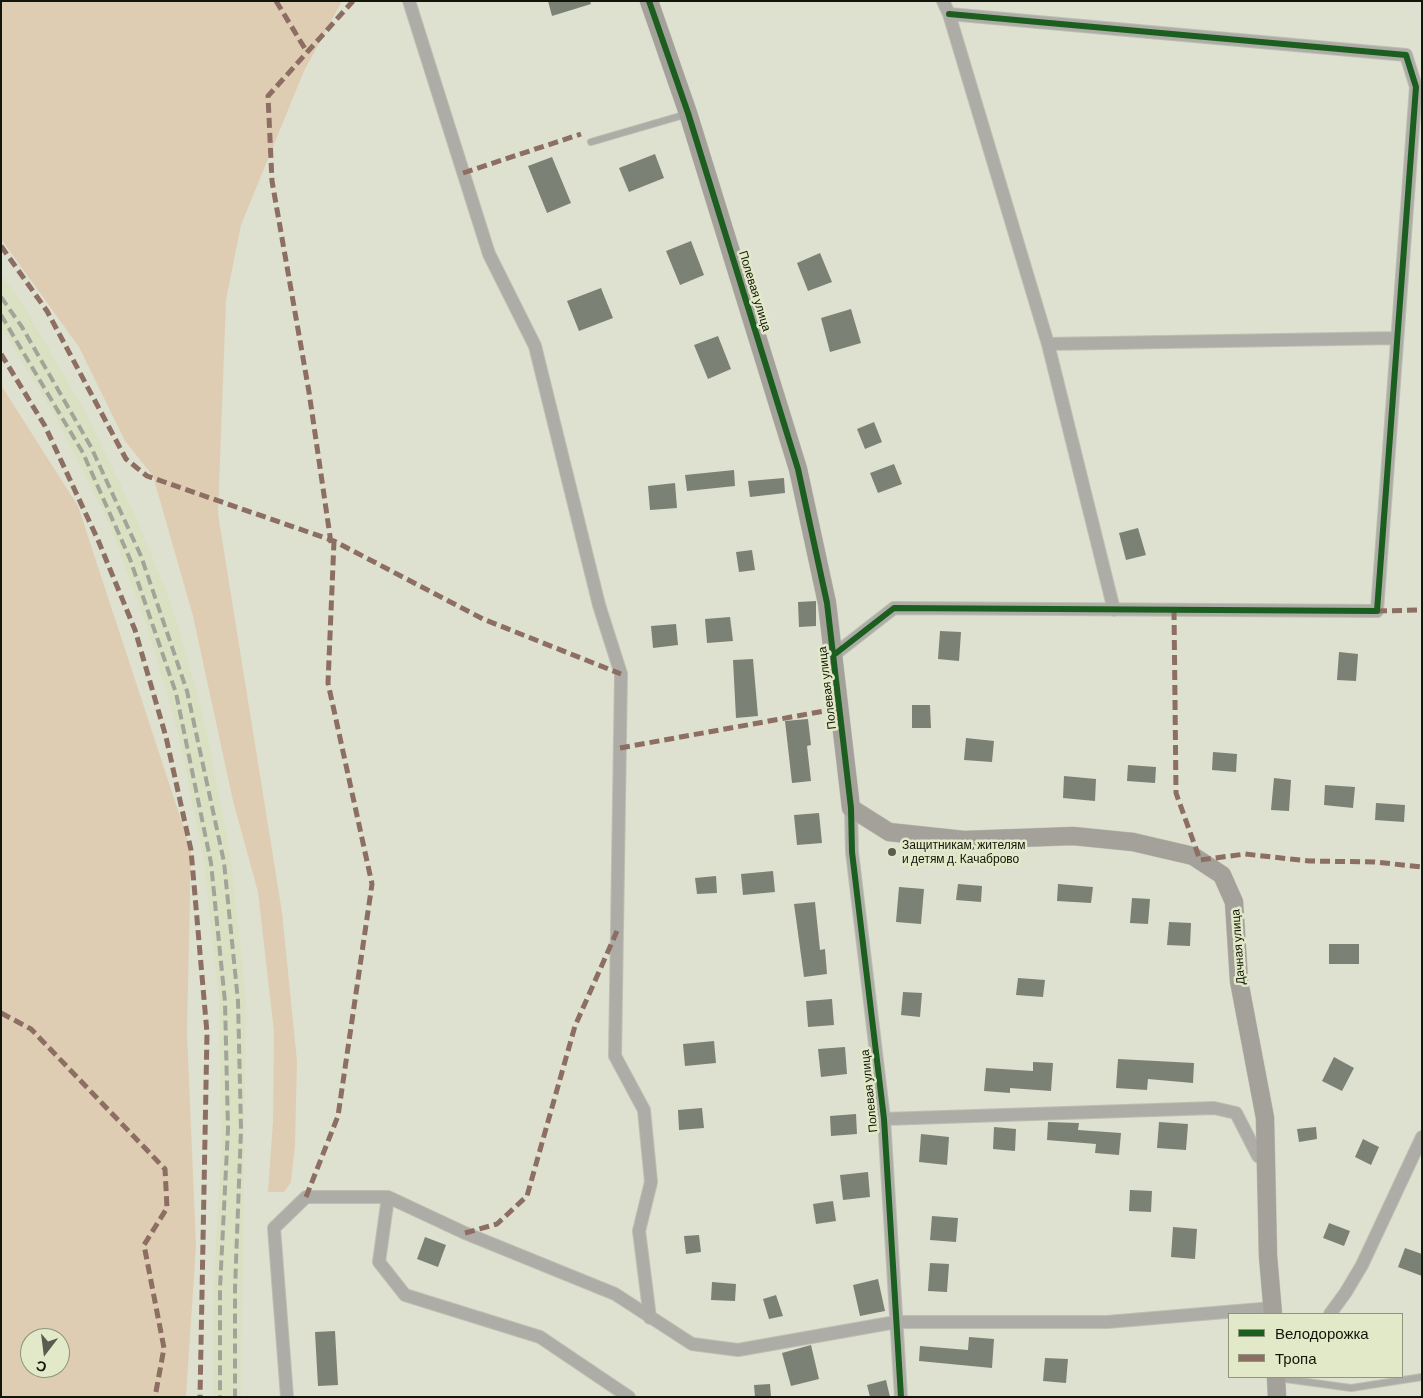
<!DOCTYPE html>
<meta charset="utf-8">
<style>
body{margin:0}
#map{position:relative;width:1423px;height:1398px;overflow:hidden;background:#dee1d0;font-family:Barlow,sans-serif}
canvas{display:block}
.frame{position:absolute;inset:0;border:2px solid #121509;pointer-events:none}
.legend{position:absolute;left:1228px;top:1313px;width:175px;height:65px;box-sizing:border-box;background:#e2e9c8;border:1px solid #8f947c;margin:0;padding:6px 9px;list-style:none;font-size:15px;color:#121509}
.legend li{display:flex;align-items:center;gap:10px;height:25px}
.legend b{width:25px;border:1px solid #8f947c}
.north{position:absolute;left:20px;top:1328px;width:50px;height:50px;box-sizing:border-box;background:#e2e9c8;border:1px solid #8f947c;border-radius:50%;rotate:195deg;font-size:14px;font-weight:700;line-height:20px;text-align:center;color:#121509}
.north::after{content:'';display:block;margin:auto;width:18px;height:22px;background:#595c4f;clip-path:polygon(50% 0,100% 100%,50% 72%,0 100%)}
</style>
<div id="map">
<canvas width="1423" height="1398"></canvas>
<div class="frame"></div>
<ul class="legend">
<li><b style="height:6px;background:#1b5e20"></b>Велодорожка</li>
<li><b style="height:6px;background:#8d6e63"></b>Тропа</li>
</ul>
<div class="north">С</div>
</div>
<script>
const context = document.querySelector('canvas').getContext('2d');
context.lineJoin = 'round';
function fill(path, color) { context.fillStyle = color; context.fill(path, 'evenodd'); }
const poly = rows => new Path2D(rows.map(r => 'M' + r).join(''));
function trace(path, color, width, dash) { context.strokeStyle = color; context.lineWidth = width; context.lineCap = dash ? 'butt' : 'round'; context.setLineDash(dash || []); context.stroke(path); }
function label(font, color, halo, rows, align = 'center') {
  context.font = font + ' Barlow,sans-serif'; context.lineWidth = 5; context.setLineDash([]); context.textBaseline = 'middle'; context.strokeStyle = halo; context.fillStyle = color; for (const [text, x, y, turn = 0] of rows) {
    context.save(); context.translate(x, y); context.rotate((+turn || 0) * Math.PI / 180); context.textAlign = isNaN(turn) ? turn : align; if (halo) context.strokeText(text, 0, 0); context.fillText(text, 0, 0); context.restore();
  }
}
fill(poly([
 [1,275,22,303,86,413,135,515,171,603,196,689,210,747,231,860,246,999,241,1397,213,1397,214,1282,221,1151,219,1001,204,861,179,736,147,627,109,523,54,414,1,327]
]), '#dae0c2');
fill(poly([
 [1,1,342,1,304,71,241,225,226,300,218,514,282,912,297,1061,295,1145,291,1182,284,1192,268,1192,273,1121,274,1032,258,892,233,801,193,616,153,476,125,441,79,347,1,239],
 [1,385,78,506,191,850,187,1032,196,1246,186,1397,1,1397],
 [30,1338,60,1338,60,1368,30,1368]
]), '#dfcdb3');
fill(poly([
 [548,1,590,1,591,4,552,16],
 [655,154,664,178,629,192,619,168],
 [552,157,571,203,547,213,528,166],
 [691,241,704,275,680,285,666,251],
 [820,253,832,282,808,291,797,263],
 [601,288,613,318,579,331,567,301],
 [851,309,861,343,830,352,821,318],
 [718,336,731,369,708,379,694,345],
 [874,422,882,442,865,449,857,429],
 [894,464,902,484,878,493,870,473],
 [734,470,735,486,687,491,685,475],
 [784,478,785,493,750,497,748,481],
 [675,483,677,508,650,510,648,486],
 [1138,528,1146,555,1126,560,1119,533],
 [752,550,755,570,739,572,736,552],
 [816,601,816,626,799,627,798,602],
 [730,617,733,641,707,643,705,619],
 [676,624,678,645,653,648,651,626],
 [940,631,961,632,959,661,938,659],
 [1339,652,1358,654,1356,681,1337,680],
 [753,659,758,716,736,718,733,660],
 [912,705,930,705,931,728,912,728],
 [808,719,811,745,807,746,811,781,792,783,785,721],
 [966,738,994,741,992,762,964,760],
 [1213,752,1237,754,1236,772,1212,770],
 [1128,765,1156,767,1155,783,1127,781],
 [1064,776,1096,779,1095,801,1063,798],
 [1274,778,1291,780,1289,811,1271,810],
 [1325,785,1355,787,1353,808,1324,805],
 [1376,803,1405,805,1404,822,1375,820],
 [819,813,822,843,797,845,794,815],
 [773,871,775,892,743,895,741,874],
 [716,876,717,893,697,894,695,878],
 [958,884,982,886,981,902,956,900],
 [1058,884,1093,887,1091,903,1057,901],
 [899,887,924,889,921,924,896,922],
 [1132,898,1150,899,1148,924,1130,923],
 [815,902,820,950,825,949,827,974,804,977,794,904],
 [1169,922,1191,923,1190,946,1167,945],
 [1329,944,1359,944,1359,964,1329,964],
 [1018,978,1045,980,1043,997,1016,995],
 [903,992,922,993,920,1017,901,1015],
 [832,999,834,1025,808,1027,806,1001],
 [714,1041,716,1063,685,1066,683,1044],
 [845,1047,847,1074,821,1077,818,1049],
 [1334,1057,1354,1068,1342,1091,1322,1081],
 [1118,1059,1194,1063,1193,1083,1148,1079,1147,1090,1116,1088],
 [1033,1062,1053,1063,1051,1091,1010,1088,1010,1093,984,1091,986,1068,1033,1071],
 [702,1108,704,1128,679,1130,678,1110],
 [856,1114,857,1134,831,1136,830,1116],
 [1048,1122,1079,1123,1078,1130,1121,1133,1119,1155,1095,1153,1096,1144,1047,1140],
 [1159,1122,1188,1124,1186,1150,1157,1148],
 [994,1127,1016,1129,1015,1151,993,1149],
 [1316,1127,1317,1139,1299,1142,1297,1129],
 [921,1134,949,1137,947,1165,919,1162],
 [1363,1139,1379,1147,1371,1165,1355,1157],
 [868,1172,870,1197,843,1200,840,1175],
 [1130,1190,1152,1191,1151,1212,1129,1211],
 [833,1201,836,1221,816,1224,813,1204],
 [932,1216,958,1218,956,1242,930,1240],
 [1329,1223,1350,1231,1344,1246,1323,1238],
 [1173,1227,1197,1229,1195,1259,1171,1257],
 [699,1235,701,1252,686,1254,684,1236],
 [425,1237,446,1245,438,1267,417,1259],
 [1405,1248,1422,1254,1422,1276,1398,1267],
 [930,1263,949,1264,947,1292,928,1291],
 [878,1279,885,1311,860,1316,853,1285],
 [712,1282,736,1284,735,1301,711,1300],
 [776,1295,783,1316,769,1319,763,1299],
 [335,1331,338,1385,318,1386,315,1332],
 [969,1337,994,1339,992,1368,919,1361,920,1346,968,1350],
 [811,1345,819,1379,791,1386,782,1353],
 [1045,1358,1068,1359,1066,1383,1043,1381],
 [886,1380,890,1397,870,1397,867,1385],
 [770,1384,771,1397,755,1397,754,1385]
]), '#7c8176');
const lane = poly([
 [591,142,687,114],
 [1278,1378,1351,1388,1422,1377]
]);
const street = poly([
 [409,1,489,254,535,346,599,605,621,674,615,1056,644,1110,651,1182,639,1231,650,1318],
 [943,1,949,14,1048,344,1114,610],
 [1048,344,1396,338],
 [835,654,894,608,1377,611,1416,87,1406,55,949,14],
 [851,808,852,852,884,1119,901,1397],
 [884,1119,1214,1108,1236,1113,1258,1156,1267,1163],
 [388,1197,379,1262,405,1295,540,1337,629,1397],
 [1330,1314,1346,1292,1362,1265,1422,1137],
 [287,1397,274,1228,306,1197,388,1197,465,1233,615,1294,692,1344,738,1350,896,1322,1107,1322,1273,1308]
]);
const secondary = poly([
 [649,1,688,113,798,469,827,603,851,808,889,832,964,840,1073,836,1133,842,1193,856,1222,875,1234,902,1239,981,1265,1118,1268,1256,1273,1314],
 [1276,1377,1277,1397]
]);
trace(lane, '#bdbfb2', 8);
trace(street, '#bdbfb2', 14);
trace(secondary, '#bdbfb2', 19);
trace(lane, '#aeaca6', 6);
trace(street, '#aeaca6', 12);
trace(secondary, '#a3a19a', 18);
trace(poly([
 [1,297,22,327,91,447,141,556,187,691,224,862,238,1001,241,1129,235,1289,235,1397],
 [1,315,83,453,130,559,176,693,211,863,225,1002,228,1129,220,1288,220,1397]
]), '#a2a399', 4, [10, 5]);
trace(poly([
 [276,1,307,52],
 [463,173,581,134],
 [1,246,47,311,126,459,147,476,334,541,483,619,621,674],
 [1,354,45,426,98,540,135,630,166,737,191,850,207,1033,200,1397],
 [331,543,309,392,272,181,268,96,353,1],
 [1174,610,1176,793,1200,860,1245,854,1309,861,1375,862,1422,867],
 [1377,611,1422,610],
 [620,748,841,708],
 [1,1013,31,1029,165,1169,167,1208,144,1245,164,1348,155,1397],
 [306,1197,338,1116,372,884,328,683,334,541],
 [465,1233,497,1224,527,1196,575,1026,617,931]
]), '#8d6e63', 5, [10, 5]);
trace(poly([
 [649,1,688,113,798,469,827,603,851,808,852,852,884,1119,901,1397],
 [835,654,894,608,1377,611,1416,87,1406,55,949,14]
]), '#1b5e20', 6);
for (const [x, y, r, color] of [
 [892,852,5,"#595c4f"]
]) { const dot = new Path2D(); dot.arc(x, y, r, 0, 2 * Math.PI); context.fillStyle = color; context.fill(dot); trace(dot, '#e2e9c8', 2); }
label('12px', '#121509', '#e2e9c8', [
 ["Полевая улица",755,291,73],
 ["Полевая улица",827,688,-97],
 ["Дачная улица",1238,947,-94],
 ["Полевая улица",869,1091,-96]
]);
label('12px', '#121509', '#e2e9c8', [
 ["Защитникам, жителям",902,845],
 ["и детям д. Качаброво",902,859]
], 'left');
</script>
